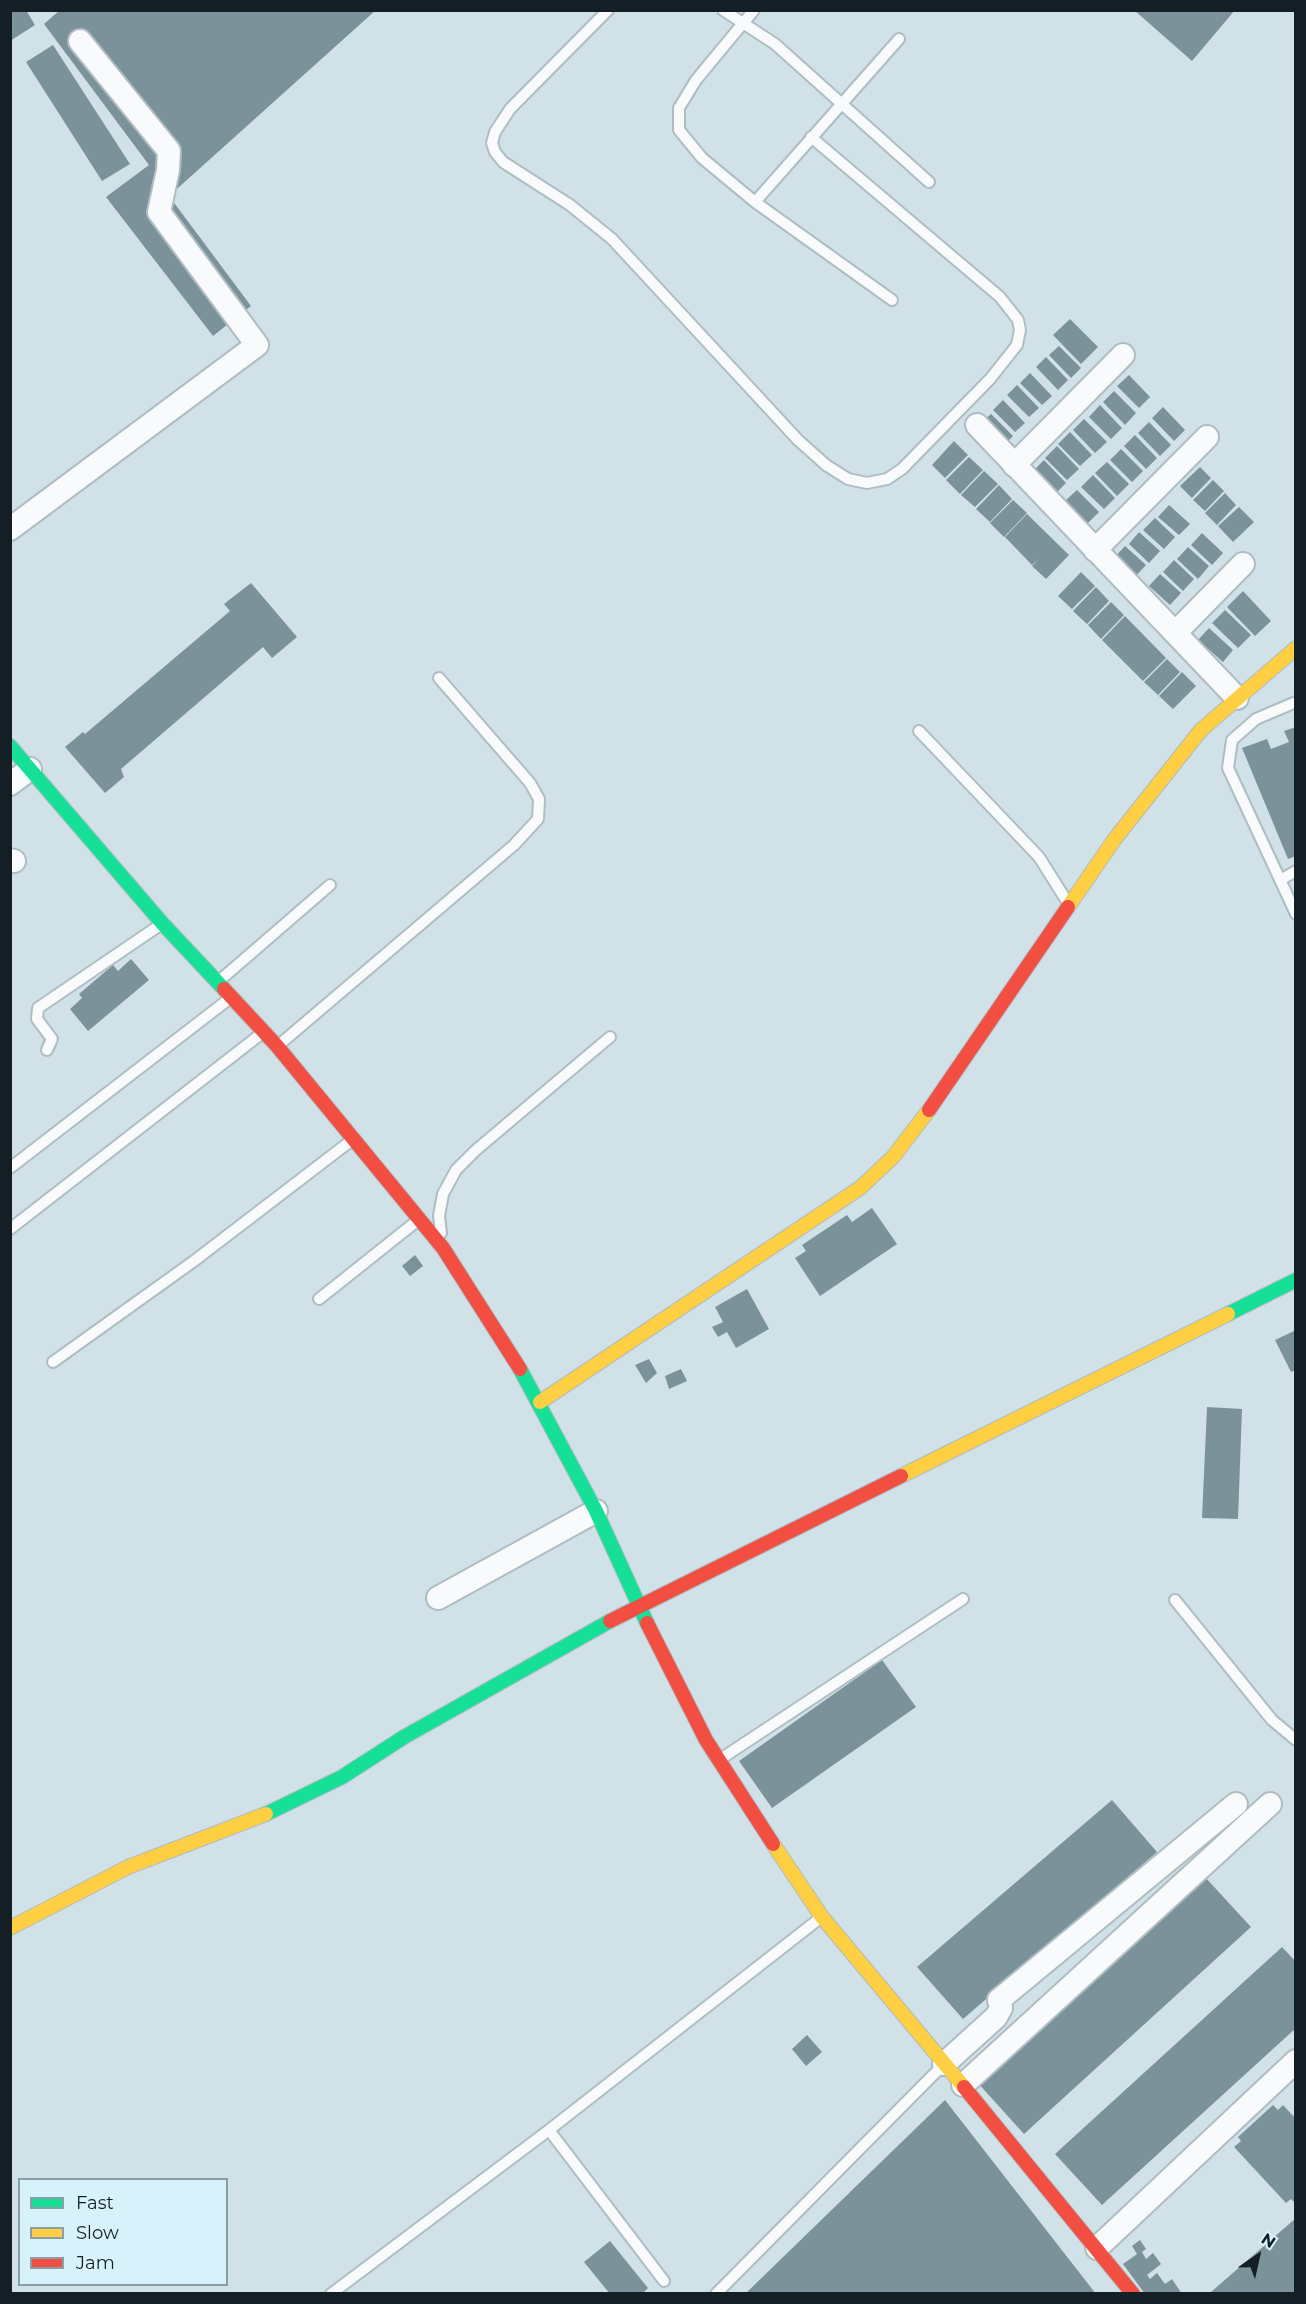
<!DOCTYPE html>
<style>
body{margin:0}
#map{position:relative;width:1306px;height:2304px;overflow:hidden;background:#d0e1e8;font-family:Montserrat,sans-serif}
canvas{display:block}
.frame{position:absolute;inset:0;border:12px solid #131f24;pointer-events:none}
.legend{position:absolute;left:18px;top:2178px;width:210px;height:108px;box-sizing:border-box;background:#d8f2fc;border:2px solid #899ea6;margin:0;padding:8px 10px;list-style:none;font-size:18px;color:#131f24}
.legend li{display:flex;align-items:center;gap:12px;height:30px}
.legend b{width:30px;border:2px solid #899ea6}
.north{position:absolute;left:1228px;top:2226px;width:60px;height:60px;-webkit-text-stroke:4px #d8f2fc;paint-order:stroke;rotate:34deg;font-size:16px;font-weight:700;line-height:24px;text-align:center;color:#131f24}
.north::after{content:'';display:block;margin:auto;width:21px;height:27px;background:#131f24;clip-path:polygon(50% 0,100% 100%,50% 72%,0 100%)}
</style>
<div id="map">
<canvas width="1306" height="2304"></canvas>
<div class="frame"></div>
<ul class="legend">
<li><b style="height:8px;background:#16e098"></b>Fast</li>
<li><b style="height:8px;background:#ffcf43"></b>Slow</li>
<li><b style="height:8px;background:#f24e42"></b>Jam</li>
</ul>
<div class="north">N</div>
</div>
<script>
const context = document.querySelector('canvas').getContext('2d');
context.lineJoin = 'round';
function fill(path, color) { context.fillStyle = color; context.fill(path, 'evenodd'); }
const poly = rows => new Path2D(rows.map(r => 'M' + r).join(''));
function trace(path, color, width, dash) { context.strokeStyle = color; context.lineWidth = width; context.lineCap = dash ? 'butt' : 'round'; context.setLineDash(dash || []); context.stroke(path); }
fill(poly([
 [10,10,26,10,35,25,10,41],
 [60,10,376,10,169,196,251,306,213,336,106,197,149,165,44,24],
 [1134,10,1235,10,1192,61],
 [53,45,130,164,102,181,26,62],
 [1070,319,1098,347,1081,364,1053,335],
 [1059,346,1081,368,1071,378,1049,355],
 [1046,357,1068,380,1058,390,1036,367],
 [1030,373,1052,396,1042,405,1020,383],
 [1129,375,1150,397,1139,408,1117,386],
 [1017,385,1039,408,1029,417,1007,395],
 [1114,391,1136,413,1125,425,1103,402],
 [1003,400,1025,423,1015,432,993,410],
 [1100,405,1122,428,1111,439,1089,417],
 [1163,407,1185,430,1174,441,1152,418],
 [991,414,1013,436,1003,446,981,423],
 [1084,419,1107,442,1095,453,1073,430],
 [1149,422,1171,445,1160,456,1138,433],
 [1070,432,1092,455,1080,466,1058,444],
 [1135,435,1157,458,1146,469,1124,446],
 [954,441,968,455,945,478,932,465],
 [1057,446,1079,469,1067,480,1045,458],
 [1121,449,1143,471,1132,482,1110,460],
 [969,457,983,470,960,494,946,480],
 [1044,460,1066,483,1055,494,1033,471],
 [1107,462,1129,484,1117,496,1095,473],
 [1200,467,1211,478,1192,498,1180,486],
 [984,471,998,484,975,507,961,495],
 [1093,475,1115,498,1104,509,1081,487],
 [1213,480,1224,491,1205,511,1193,500],
 [999,485,1012,499,990,522,976,509],
 [1077,490,1099,512,1087,524,1065,501],
 [1225,493,1236,505,1217,525,1205,513],
 [1013,500,1027,513,1004,537,990,523],
 [1169,505,1190,524,1179,535,1158,517],
 [1239,507,1254,522,1233,542,1218,526],
 [1027,514,1069,555,1046,579,1032,566,1040,558,1032,565,1005,537],
 [1155,518,1175,537,1164,549,1143,530],
 [1139,532,1160,551,1149,563,1129,544],
 [1202,533,1223,553,1212,565,1191,545],
 [1125,546,1146,565,1135,577,1114,558],
 [1188,547,1209,566,1198,579,1177,559],
 [1174,560,1194,579,1183,591,1163,572],
 [1081,572,1095,586,1072,609,1058,596],
 [1160,574,1181,593,1170,605,1149,586],
 [251,583,297,637,272,658,263,647,121,769,124,777,105,793,65,747,83,732,85,734,230,611,224,604],
 [1096,587,1109,601,1087,624,1073,611],
 [1243,591,1271,621,1255,636,1227,607],
 [1111,602,1124,615,1101,639,1088,625],
 [1225,610,1251,635,1238,648,1212,623],
 [1125,616,1166,658,1143,681,1102,640],
 [1209,628,1233,650,1223,662,1198,640],
 [1167,659,1180,672,1158,695,1144,682],
 [1182,672,1196,686,1173,709,1159,696],
 [1296,727,1296,856,1288,859,1242,748,1267,739,1271,749,1289,742,1284,731],
 [131,959,149,980,88,1031,70,1009,82,998,79,994,113,965,118,971],
 [872,1208,897,1244,820,1296,795,1258,806,1251,802,1245,847,1215,852,1222],
 [415,1255,423,1266,410,1276,402,1266],
 [747,1289,769,1329,736,1348,727,1332,718,1337,712,1327,723,1322,715,1307],
 [1296,1330,1296,1370,1291,1372,1275,1340],
 [649,1359,657,1373,646,1383,635,1365],
 [681,1369,687,1381,669,1389,665,1376],
 [1207,1407,1242,1409,1238,1519,1202,1518],
 [882,1660,916,1707,772,1808,739,1761],
 [1112,1800,1157,1852,963,2019,917,1967],
 [1204,1876,1251,1927,1024,2134,977,2082],
 [1282,1947,1296,1962,1296,2028,1102,2205,1055,2154],
 [807,2035,822,2052,806,2066,792,2049],
 [945,2100,1096,2294,745,2294],
 [1273,2105,1278,2110,1283,2105,1296,2119,1296,2204,1291,2199,1286,2203,1234,2147,1241,2141,1238,2137],
 [1296,2218,1296,2294,1212,2294,1211,2292],
 [1140,2240,1146,2249,1142,2252,1146,2259,1153,2253,1161,2264,1147,2275,1150,2279,1157,2273,1165,2284,1172,2279,1182,2294,1145,2294,1123,2264,1137,2254,1132,2246],
 [610,2241,648,2288,642,2294,610,2294,584,2262]
]), '#7c929a');
const lane = poly([
 [608,10,510,109,495,132,492,143,495,152,503,162,570,205,612,239,798,440,826,465,848,479,867,483,887,479,902,469,990,379,1017,345,1020,330,1018,320,1000,297,811,137],
 [723,10,775,44,929,182],
 [754,10,696,80,679,108,679,130,702,158,755,202,892,300],
 [755,202,899,39],
 [1296,702,1256,719,1232,740,1228,768,1296,914],
 [919,731,1039,857,1068,903],
 [1280,880,1296,871],
 [219,981,330,885],
 [280,1044,514,845,538,819,539,799,530,783,439,678],
 [47,1050,52,1039,37,1019,38,1008,160,925],
 [10,1168,229,999],
 [10,1229,261,1034],
 [441,1233,439,1216,443,1194,456,1170,476,1150,610,1037],
 [319,1299,417,1221],
 [53,1362,194,1261,352,1140],
 [1175,1600,1272,1720,1296,1740],
 [722,1758,963,1599],
 [549,2130,664,2281],
 [331,2294,549,2130,819,1919],
 [716,2294,942,2066]
]);
const street = poly([
 [977,425,1237,698],
 [1014,465,1123,355],
 [10,529,257,345,159,212,168,170,169,151,80,41],
 [1095,550,1207,437],
 [1175,633,1243,564],
 [10,784,30,769],
 [10,860,14,861],
 [438,1598,596,1511],
 [944,2064,996,2017,1001,2008,999,2000,1236,1804],
 [963,2085,1270,1804],
 [1097,2248,1296,2061]
]);
const fast = poly([
 [10,746,162,923,224,989],
 [1228,1314,1296,1280],
 [520,1369,596,1511,647,1623],
 [266,1814,342,1777,404,1737,610,1621]
]);
const slow = poly([
 [1068,907,1114,840,1201,730,1296,648],
 [540,1402,860,1188,893,1157,929,1110],
 [901,1476,1228,1314],
 [773,1844,822,1917,964,2087],
 [10,1928,128,1867,266,1814]
]);
const jam = poly([
 [224,989,277,1046,443,1248,520,1369],
 [929,1110,1068,907],
 [610,1621,901,1476],
 [647,1623,706,1740,773,1844],
 [964,2087,1133,2294]
]);
trace(lane, '#afbdc2', 14);
trace(street, '#afbdc2', 26);
trace(fast, '#afbdc2', 16);
trace(slow, '#afbdc2', 16);
trace(jam, '#afbdc2', 16);
trace(lane, '#f8fafc', 10);
trace(street, '#f8fafc', 22);
trace(fast, '#16e098', 14);
trace(slow, '#ffcf43', 14);
trace(jam, '#f24e42', 14);
</script>
